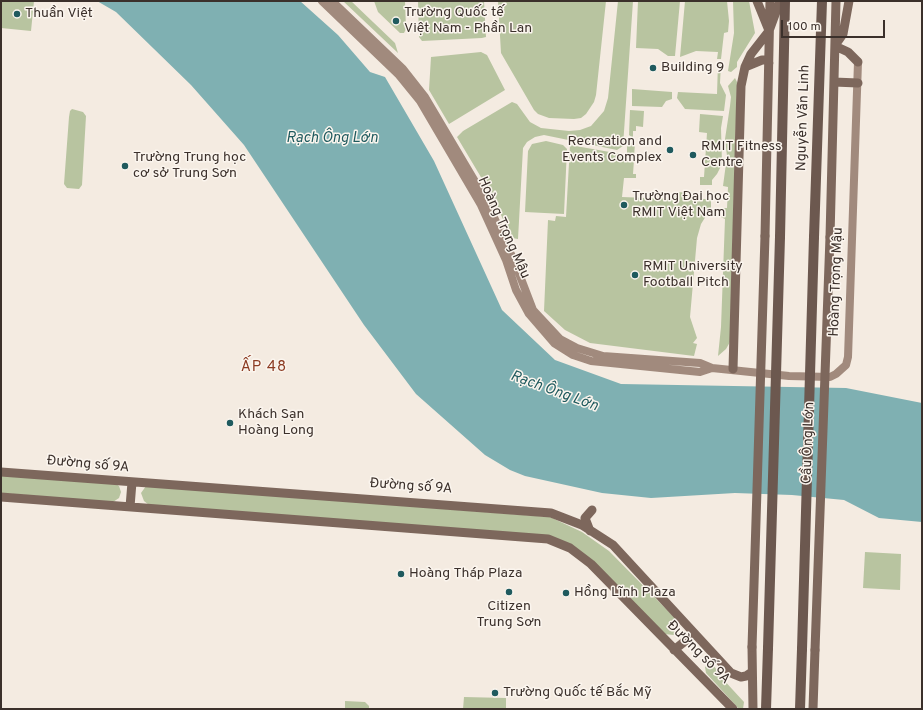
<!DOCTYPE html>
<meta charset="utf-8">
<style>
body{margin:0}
#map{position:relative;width:923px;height:710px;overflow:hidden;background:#f4ebe1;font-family:Overpass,sans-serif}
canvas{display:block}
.frame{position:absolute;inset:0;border:2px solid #3b302b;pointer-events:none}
.scale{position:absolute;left:781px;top:20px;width:104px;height:18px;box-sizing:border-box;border:2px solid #3b302b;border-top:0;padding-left:5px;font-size:12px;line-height:14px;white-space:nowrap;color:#3b302b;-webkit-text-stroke:3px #fbf5ee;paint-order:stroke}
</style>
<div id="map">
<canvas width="923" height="710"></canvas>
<div class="frame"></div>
<div class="scale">100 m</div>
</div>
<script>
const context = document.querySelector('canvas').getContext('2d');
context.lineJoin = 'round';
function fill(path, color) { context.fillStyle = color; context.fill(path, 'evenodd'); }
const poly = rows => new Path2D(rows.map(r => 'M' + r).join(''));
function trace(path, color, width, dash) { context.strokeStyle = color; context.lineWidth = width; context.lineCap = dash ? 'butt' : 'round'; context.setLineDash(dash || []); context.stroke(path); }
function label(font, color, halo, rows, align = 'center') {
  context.font = font + ' Overpass,sans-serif'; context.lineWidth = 3; context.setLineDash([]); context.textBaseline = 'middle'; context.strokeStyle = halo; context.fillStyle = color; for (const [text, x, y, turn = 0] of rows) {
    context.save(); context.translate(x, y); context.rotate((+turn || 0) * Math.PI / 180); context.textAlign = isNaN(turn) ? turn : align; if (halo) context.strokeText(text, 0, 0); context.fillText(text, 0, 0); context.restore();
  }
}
fill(poly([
 [1,1,34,1,31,31,1,28],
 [343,1,351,1,395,43,398,53],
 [374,1,405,1,406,29,404,33,400,33,378,12],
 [418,1,484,1,486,37,482,38,422,41,419,37],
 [498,1,606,1,596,95,594,102,586,114,581,118,574,119,549,118,538,114,534,110,501,53],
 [618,1,633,1,623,146,617,150,544,135,535,137,527,142,523,148,518,239,512,238,491,194,457,137,463,131,512,102,517,104,530,122,541,128,569,131,580,130,591,126,604,111,608,98],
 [638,1,680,1,675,56,668,56,658,49,636,48],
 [685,1,727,1,729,21,728,32,724,33,721,59,717,59,718,52,696,51,680,57],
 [733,1,749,1,755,33,737,62,737,67,731,72,728,71,734,33],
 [481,52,487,55,505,90,449,124,429,90,431,57],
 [718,63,721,63,720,83,726,95,724,111,685,109,677,98,678,92,717,94],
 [735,78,737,82,730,342,726,349,718,356,721,327,725,219,719,216,716,210,718,208,727,208,728,187,723,186,727,156,725,139,730,106,731,97,728,86],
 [632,89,672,92,672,99,666,101,662,107,632,106],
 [72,109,83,112,86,116,82,185,79,189,67,188,64,184,69,117,70,111],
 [630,110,644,111,643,127,636,126,636,131,633,131,633,138,629,135],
 [700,114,723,116,721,128,722,164,717,174,712,180,712,185,700,185,700,177,704,177,707,133,699,132],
 [546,141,563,145,567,149,564,214,525,212,528,151,532,144],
 [630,143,635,143,634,157,627,155,627,144],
 [570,145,621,154,627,160,634,160,633,174,636,174,636,178,624,178,622,197,674,199,674,192,699,193,699,199,711,199,711,208,701,224,697,238,690,317,697,338,693,343,697,344,694,356,590,343,565,330,544,311,548,220,555,221,556,216,566,217],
 [1,475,116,484,119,486,121,492,119,498,113,502,1,493],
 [146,486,550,517,582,532,609,551,677,620,679,626,677,632,674,635,664,634,569,544,149,505,144,501,141,493],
 [865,552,901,554,900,590,863,588],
 [711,661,721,677,744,702,743,709,739,709,706,673,705,667],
 [464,697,506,698,506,709,463,709],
 [345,701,365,702,369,706,369,709,345,709]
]), '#b8c4a0');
fill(poly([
 [97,1,300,1,338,35,370,72,385,77,434,161,502,310,555,360,621,384,846,388,922,403,922,522,879,518,844,500,792,495,735,493,651,498,602,493,525,476,510,470,485,455,416,394,364,325,244,145,191,85,116,12]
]), '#7fb0b2');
trace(poly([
 [322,1,398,74,420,101,481,205,506,260,516,290,529,314,554,343,573,355,591,361,700,372,712,368],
 [332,1,403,69,425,97,486,200,515,263,533,310,560,339,577,348,603,356,700,363,712,368,789,376,830,377,836,374,846,365,848,357,858,62]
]), '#a18a7d', 8);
trace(poly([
 [757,1,768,28],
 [836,44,843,34,849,1],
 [835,46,848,52,858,62],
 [745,67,762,60,766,60,769,63],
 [834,82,858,83],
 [765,236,770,1],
 [830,237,836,1],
 [733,369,741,86,745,67,751,54,769,31,780,1],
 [1,472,551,513,582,525,613,545,731,673,741,677,746,676,752,672],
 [1,497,548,539,570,548,591,564,733,709],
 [130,507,132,482],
 [590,531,585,518,592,510],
 [752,647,753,709],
 [674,650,694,634],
 [813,709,815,650]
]), '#7d675c', 9);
trace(poly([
 [780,237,785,1],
 [814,237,822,1],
 [766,709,768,648],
 [800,709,802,649]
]), '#6c584f', 10);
trace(poly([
 [752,647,765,236],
 [815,650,830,237]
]), '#7d675c', 9);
trace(poly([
 [768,648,780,237],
 [802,649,814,237]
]), '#6c584f', 10);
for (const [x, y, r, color] of [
 [17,14,4,"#1f5a5e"],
 [396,21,4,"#1f5a5e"],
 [653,68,4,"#1f5a5e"],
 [670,150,4,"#1f5a5e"],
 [693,155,4,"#1f5a5e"],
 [125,166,4,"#1f5a5e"],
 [624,205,4,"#1f5a5e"],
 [635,275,4,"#1f5a5e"],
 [230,423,4,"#1f5a5e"],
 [401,574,4,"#1f5a5e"],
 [509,592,4,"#1f5a5e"],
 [566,593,4,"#1f5a5e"],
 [495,693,4,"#1f5a5e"]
]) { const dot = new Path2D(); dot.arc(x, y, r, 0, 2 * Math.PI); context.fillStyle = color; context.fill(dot); trace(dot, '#fbf5ee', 1.5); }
label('14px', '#3b302b', '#fbf5ee', [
 ["Trường Quốc tế",404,13],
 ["Việt Nam - Phần Lan",404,29],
 ["Thuần Việt",25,14],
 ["Building 9",661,68],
 ["Recreation and",662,142,"right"],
 ["Events Complex",662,158,"right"],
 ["RMIT Fitness",701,147],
 ["Centre",701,163],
 ["Trường Trung học",133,158],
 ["cơ sở Trung Sơn",133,174],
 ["Trường Đại học",632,197],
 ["RMIT Việt Nam",632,213],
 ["RMIT University",643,267],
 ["Football Pitch",643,283],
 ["Khách Sạn",238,415],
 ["Hoàng Long",238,431],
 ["Hoàng Tháp Plaza",409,574],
 ["Hồng Lĩnh Plaza",574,593],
 ["Citizen",509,607,"center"],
 ["Trung Sơn",509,623,"center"],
 ["Trường Quốc tế Bắc Mỹ",503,693]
], 'left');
label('14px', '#3b302b', '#fbf5ee', [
 ["Nguyễn Văn Linh",804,118,-88],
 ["Hoàng Trọng Mậu",503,228,66],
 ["Hoàng Trọng Mậu",837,282,-88],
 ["Cầu Ông Lớn",809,443,-88],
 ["Đường số 9A",88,465,5],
 ["Đường số 9A",411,487,4],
 ["Đường số 9A",698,653,45]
]);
label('italic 15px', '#1f5a5e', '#fbf5ee', [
 ["Rạch Ông Lớn",332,139],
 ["Rạch Ông Lớn",554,392,20]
]);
context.letterSpacing = '1px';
label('15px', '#8c3b22', '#fbf5ee', [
 ["ẤP 48",264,368]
]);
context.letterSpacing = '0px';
</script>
